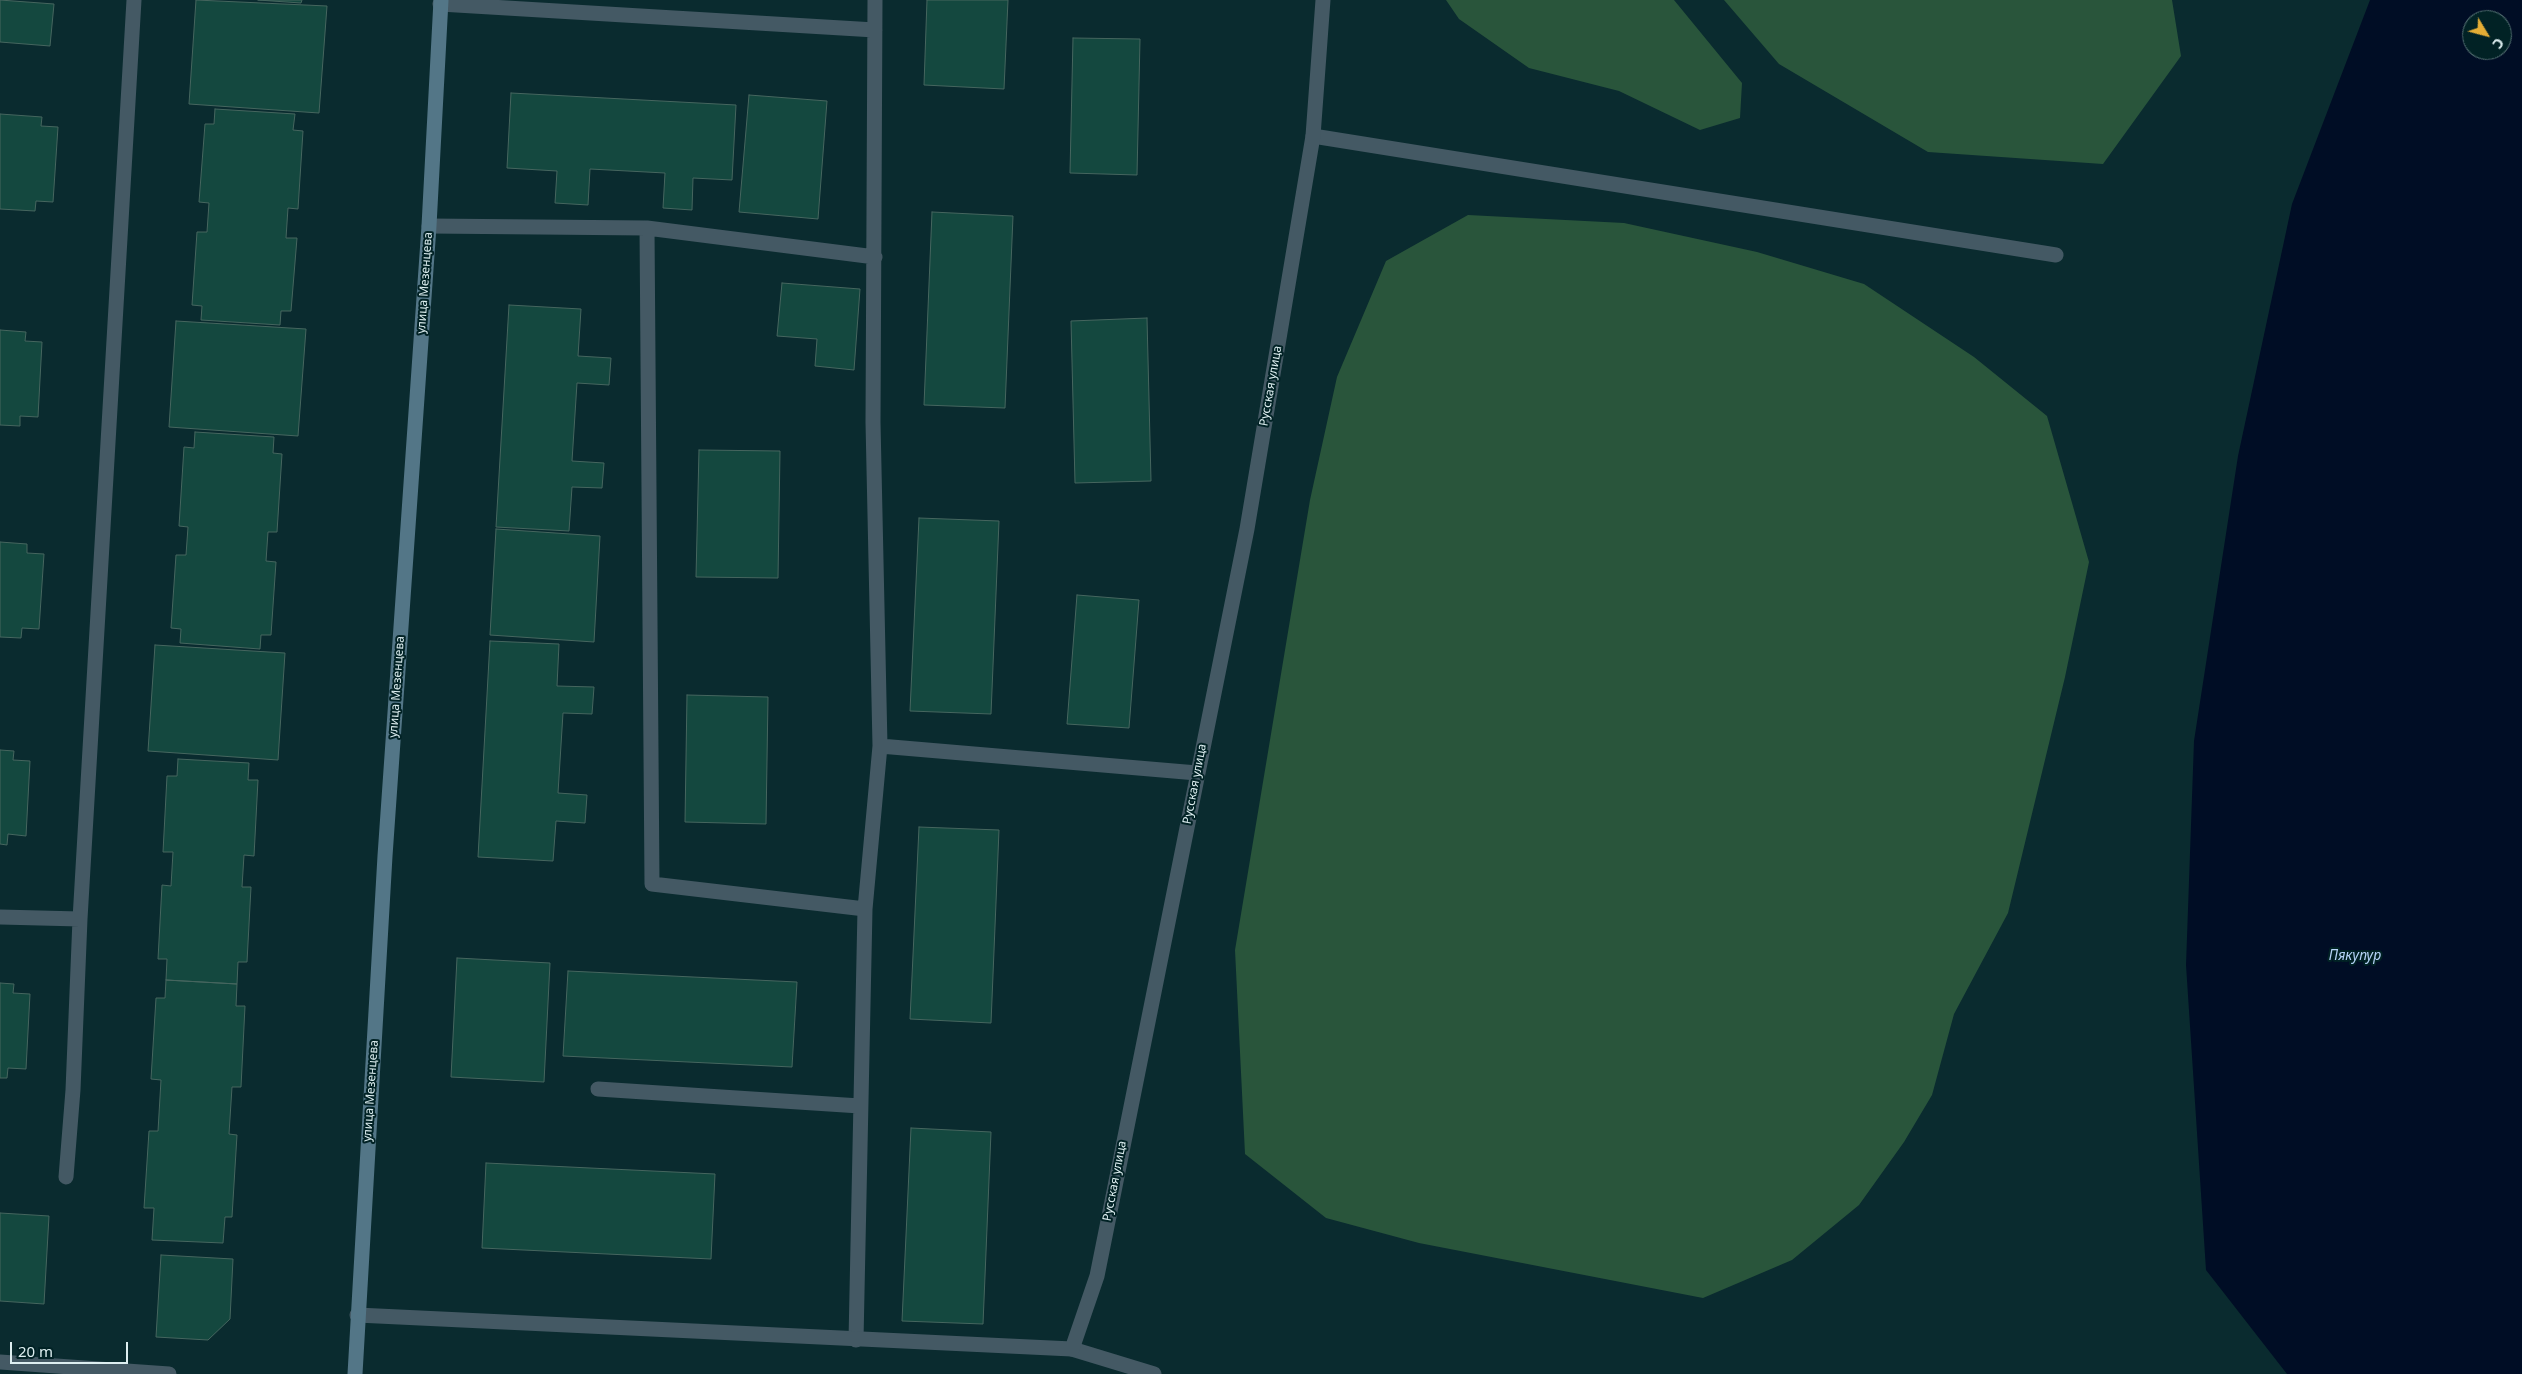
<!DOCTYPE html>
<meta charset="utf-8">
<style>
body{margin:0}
#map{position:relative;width:2522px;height:1374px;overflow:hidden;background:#0a2b2f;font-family:"Noto Sans",sans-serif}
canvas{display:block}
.north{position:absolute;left:2462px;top:10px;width:50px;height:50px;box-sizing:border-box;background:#012225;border:1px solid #597476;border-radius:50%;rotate:127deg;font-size:14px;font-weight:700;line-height:20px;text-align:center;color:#ddeef0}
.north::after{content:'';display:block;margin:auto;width:18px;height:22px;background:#e4ad35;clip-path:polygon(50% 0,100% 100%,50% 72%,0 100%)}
.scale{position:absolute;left:10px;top:1342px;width:118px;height:22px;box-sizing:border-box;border:2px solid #ddeef0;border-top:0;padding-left:6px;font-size:15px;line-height:18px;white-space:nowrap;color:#ddeef0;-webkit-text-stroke:4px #012225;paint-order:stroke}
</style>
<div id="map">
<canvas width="2522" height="1374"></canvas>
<div class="north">С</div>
<div class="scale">20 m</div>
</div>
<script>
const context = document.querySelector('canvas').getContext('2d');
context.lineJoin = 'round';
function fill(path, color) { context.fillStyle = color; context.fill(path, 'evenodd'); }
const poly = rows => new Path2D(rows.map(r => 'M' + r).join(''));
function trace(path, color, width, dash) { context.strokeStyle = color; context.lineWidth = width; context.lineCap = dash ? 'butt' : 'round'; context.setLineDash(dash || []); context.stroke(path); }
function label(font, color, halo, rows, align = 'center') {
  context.font = font + ' "Noto Sans",sans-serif'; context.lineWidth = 4; context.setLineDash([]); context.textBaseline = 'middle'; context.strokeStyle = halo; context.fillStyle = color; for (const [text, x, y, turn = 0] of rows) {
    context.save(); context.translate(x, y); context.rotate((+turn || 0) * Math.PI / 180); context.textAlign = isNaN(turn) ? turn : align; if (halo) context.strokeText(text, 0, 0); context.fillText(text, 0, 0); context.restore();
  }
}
fill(poly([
 [1446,0,1674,0,1742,83,1740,118,1700,130,1619,91,1529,68,1459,19],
 [1724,0,2172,0,2181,56,2103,164,1928,152,1779,64],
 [1468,215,1624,223,1757,252,1864,284,1974,357,2047,416,2089,562,2065,677,2008,913,1954,1014,1932,1095,1904,1142,1859,1205,1792,1260,1703,1298,1419,1243,1326,1218,1245,1154,1235,950,1310,500,1337,377,1386,261]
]), '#29553b');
fill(poly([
 [2370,0,2522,0,2522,1374,2287,1374,2206,1270,2186,965,2194,741,2238,456,2292,204],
 [2472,20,2502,20,2502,50,2472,50]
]), '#000d25');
const building = poly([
 [0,0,54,4,50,46,0,42,0,0],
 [196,0,327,6,319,113,189,104,196,0],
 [258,0,302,0,301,3,258,0],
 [927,0,1008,0,1004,89,924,85,927,0],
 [1073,38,1140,39,1137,175,1070,173,1073,38],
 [511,93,736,105,732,180,693,178,692,210,663,208,665,173,590,169,588,205,555,203,557,171,507,168,511,93],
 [749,95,827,101,818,219,739,212,749,95],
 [215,109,295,114,293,130,303,131,298,209,288,208,286,238,297,238,291,311,281,311,280,325,201,320,202,306,192,305,197,232,207,232,209,203,199,202,205,124,214,124,215,109],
 [0,114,42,117,41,126,58,127,53,202,36,201,35,211,0,209,0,114],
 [932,212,1013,216,1005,408,924,405,932,212],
 [782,283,860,289,854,370,815,366,817,339,777,336,782,283],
 [509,305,581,309,578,356,611,358,609,385,577,383,572,461,604,463,602,488,572,487,569,531,496,527,509,305],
 [1147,318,1151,481,1075,483,1071,321,1147,318],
 [176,321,306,329,298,436,169,427,176,321],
 [0,330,26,332,25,341,42,342,38,417,20,416,20,426,0,425,0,330],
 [195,432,274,437,273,453,282,454,277,532,268,532,266,561,276,562,271,635,261,635,260,649,180,643,181,629,171,628,176,555,186,555,188,527,179,526,184,447,194,448,195,432],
 [699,450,780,451,778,578,696,577,699,450],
 [919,518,999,521,991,714,910,711,919,518],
 [496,529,600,536,594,642,490,635,496,529],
 [0,542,27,544,27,553,44,554,39,629,22,628,21,638,0,637,0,542],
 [1077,595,1139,600,1129,728,1067,724,1077,595],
 [490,641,559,644,557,686,594,687,592,714,563,713,558,793,587,795,585,823,556,821,553,861,478,857,490,641],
 [155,645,285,653,278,760,148,751,155,645],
 [687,695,768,697,766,824,685,822,687,695],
 [0,750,14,751,13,760,30,761,26,836,8,834,7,845,0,844,0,750],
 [178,759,249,763,248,780,258,780,254,856,244,855,242,887,251,887,247,962,238,962,237,984,166,980,167,959,158,959,162,885,171,886,173,852,163,852,167,776,177,776,178,759],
 [919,827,999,830,991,1023,910,1019,919,827],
 [457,958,550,963,544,1082,451,1077,457,958],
 [568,971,797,982,792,1067,563,1056,568,971],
 [166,980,237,984,236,1006,245,1006,241,1087,232,1087,229,1134,237,1135,232,1217,225,1217,223,1243,152,1240,154,1208,144,1208,149,1131,158,1131,161,1080,151,1079,156,998,165,998,166,980],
 [0,983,14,984,13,993,30,994,26,1069,8,1068,7,1078,0,1078,0,983],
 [911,1128,991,1132,983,1324,902,1321,911,1128],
 [486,1163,715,1174,711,1259,482,1248,486,1163],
 [0,1213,49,1216,44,1304,0,1301,0,1213],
 [161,1255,233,1259,230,1319,208,1340,156,1337,161,1255]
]);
fill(building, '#14483f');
trace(building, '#46665f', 1);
trace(poly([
 [440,4,875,30],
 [1313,136,2056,255],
 [429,226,647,228,875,257],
 [647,228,652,884,865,909],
 [880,746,1197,773],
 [0,917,80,919],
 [598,1089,860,1106],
 [66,1177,73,1090,80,919,134,0],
 [856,1340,865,909,880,746,873,422,875,0],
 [1072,1349,1154,1374],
 [0,1362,169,1374]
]), '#445964', 15);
trace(poly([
 [357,1315,1072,1349,1097,1276,1247,529,1313,136,1323,0]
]), '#445964', 15);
trace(poly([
 [355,1374,385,856,429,226,441,0]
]), '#537687', 15);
label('12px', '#ddeef0', '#012225', [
 ["улица Мезенцева",425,283,-86],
 ["Русская улица",1271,386,-80],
 ["улица Мезенцева",397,687,-86],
 ["Русская улица",1195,784,-79],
 ["улица Мезенцева",371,1091,-86],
 ["Русская улица",1115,1181,-79]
]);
label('italic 14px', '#b5d3f7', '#012225', [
 ["Пякупур",2355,956]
]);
</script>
